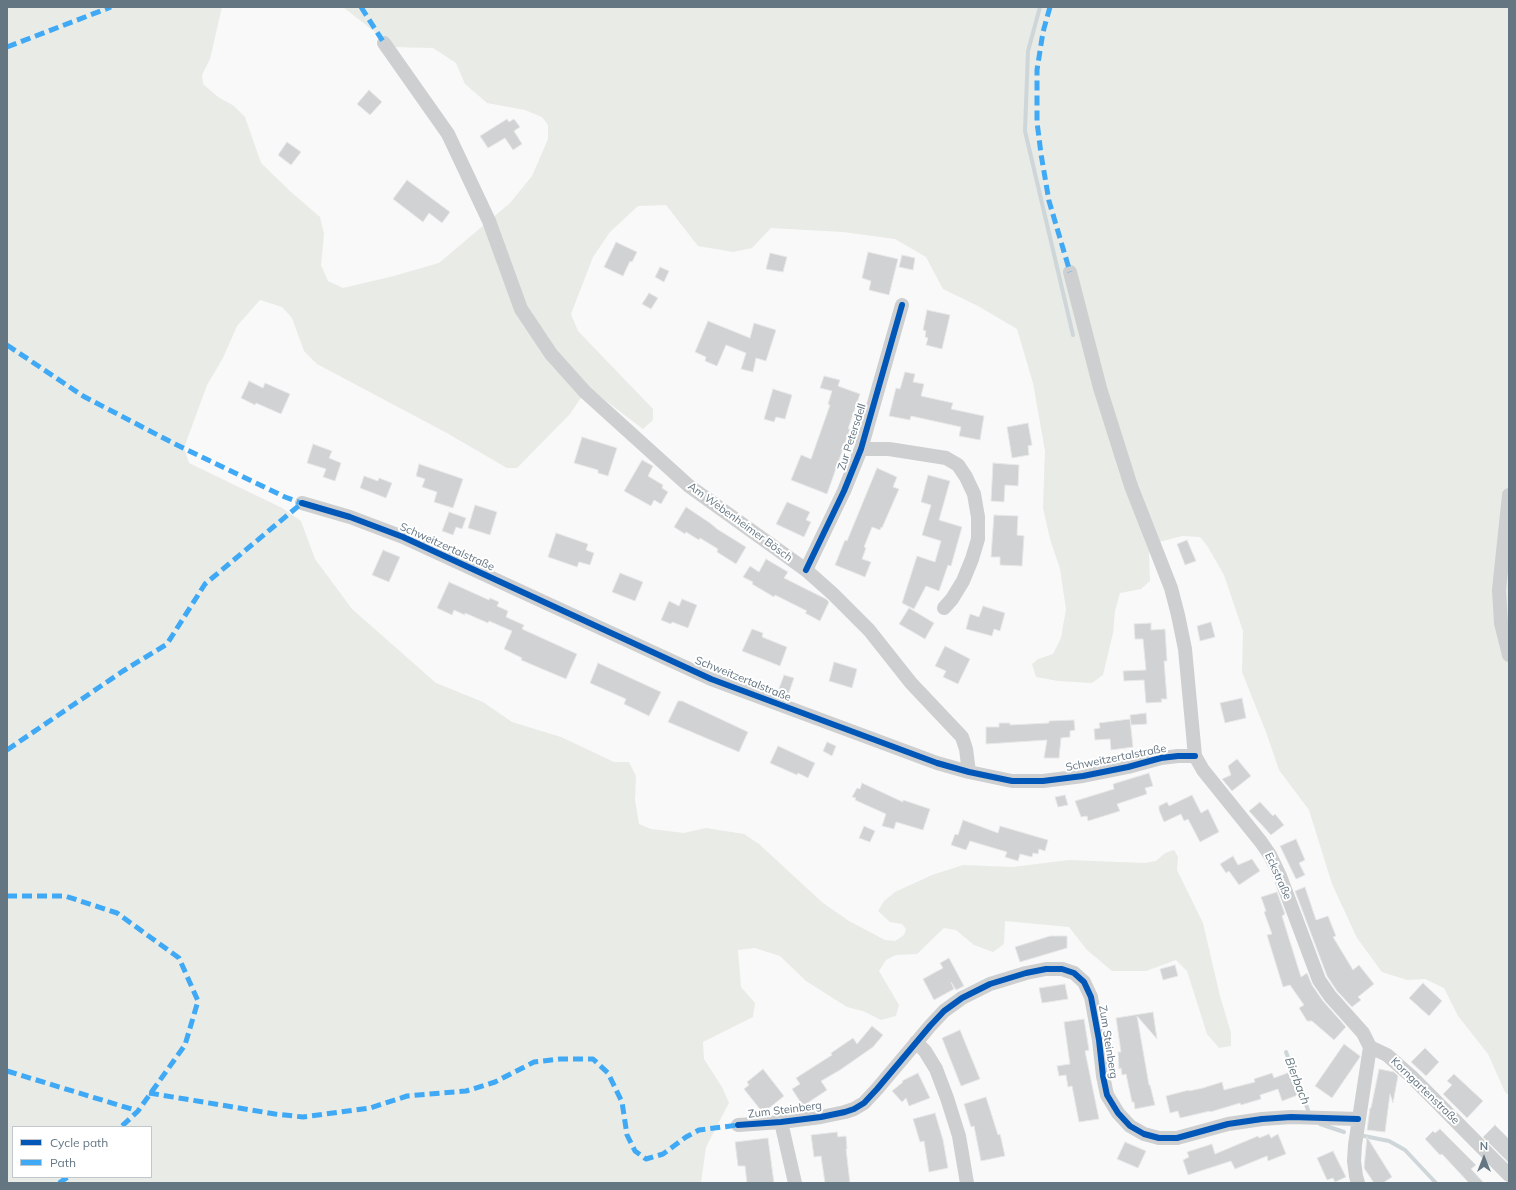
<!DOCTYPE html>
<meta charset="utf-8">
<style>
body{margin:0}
#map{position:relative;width:1516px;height:1190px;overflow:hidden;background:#f9f9f9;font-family:Mulish,sans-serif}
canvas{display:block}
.frame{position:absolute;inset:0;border:8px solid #657683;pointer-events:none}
.legend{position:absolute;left:12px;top:1126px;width:140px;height:52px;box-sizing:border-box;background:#fff;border:1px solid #c1c8cd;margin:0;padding:5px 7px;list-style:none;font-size:12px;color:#657683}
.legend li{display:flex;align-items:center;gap:8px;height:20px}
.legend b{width:20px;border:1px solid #c1c8cd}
.north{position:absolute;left:1464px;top:1138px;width:40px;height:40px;-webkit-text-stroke:3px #fff;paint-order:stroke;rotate:0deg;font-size:11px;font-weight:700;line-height:16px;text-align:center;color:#657683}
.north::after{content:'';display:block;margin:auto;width:14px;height:18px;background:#657683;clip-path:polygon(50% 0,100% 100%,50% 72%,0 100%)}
</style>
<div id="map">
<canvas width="1516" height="1190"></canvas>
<div class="frame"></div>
<ul class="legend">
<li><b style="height:5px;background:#0057b8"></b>Cycle path</li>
<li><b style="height:5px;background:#3fa9f5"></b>Path</li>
</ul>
<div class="north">N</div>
</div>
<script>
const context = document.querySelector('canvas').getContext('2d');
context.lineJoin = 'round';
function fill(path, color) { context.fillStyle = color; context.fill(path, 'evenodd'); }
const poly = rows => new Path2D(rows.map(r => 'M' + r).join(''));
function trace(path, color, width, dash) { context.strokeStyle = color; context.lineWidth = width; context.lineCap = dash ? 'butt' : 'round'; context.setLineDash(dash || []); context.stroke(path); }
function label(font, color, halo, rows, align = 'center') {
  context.font = font + ' Mulish,sans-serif'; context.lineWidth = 4; context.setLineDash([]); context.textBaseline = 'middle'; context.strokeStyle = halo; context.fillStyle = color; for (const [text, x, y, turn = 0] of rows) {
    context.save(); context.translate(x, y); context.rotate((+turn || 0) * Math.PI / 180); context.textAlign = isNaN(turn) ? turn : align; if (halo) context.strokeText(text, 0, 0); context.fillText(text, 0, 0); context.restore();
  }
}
fill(poly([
 [7,7,222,7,210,59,202,75,203,84,218,97,234,106,245,117,261,163,291,192,320,217,324,234,321,265,328,281,343,288,394,276,439,263,510,203,532,176,548,139,548,125,542,117,525,110,487,103,465,84,456,63,433,48,394,47,343,7,1509,7,1509,1095,1505,1092,1488,1054,1458,1016,1444,988,1425,979,1407,980,1382,972,1357,938,1332,884,1309,810,1279,770,1266,732,1242,672,1243,631,1224,575,1208,547,1200,537,1182,536,1159,542,1149,553,1150,581,1141,589,1120,593,1115,611,1113,633,1103,675,1092,683,1058,681,1036,677,1032,664,1038,659,1053,654,1061,638,1066,609,1060,569,1050,539,1043,508,1045,451,1033,383,1017,329,978,306,943,289,926,257,895,239,843,232,771,228,752,248,733,252,698,246,666,205,638,206,610,232,593,257,571,314,578,331,653,409,653,420,643,429,593,391,580,399,570,414,517,468,507,468,445,432,317,364,304,351,292,318,282,307,260,300,237,326,223,358,207,385,184,448,189,463,282,508,301,521,315,559,352,609,436,683,483,702,512,722,561,737,614,762,629,762,636,776,635,800,639,824,651,829,684,833,706,828,744,834,759,844,823,903,849,921,885,940,895,941,904,935,906,929,902,924,890,922,878,911,884,901,895,892,932,875,963,865,1013,867,1069,860,1145,863,1156,861,1165,853,1174,850,1178,857,1177,870,1203,923,1220,996,1231,1033,1231,1046,1219,1048,1207,1034,1187,971,1176,960,1146,971,1112,971,1087,950,1069,927,1005,921,1004,944,993,952,974,945,956,930,944,928,917,954,896,955,886,960,879,971,899,1005,896,1016,881,1020,863,1011,847,1007,806,981,780,956,755,948,738,950,741,987,755,1003,753,1017,703,1042,704,1059,722,1087,729,1103,706,1147,701,1183,7,1183],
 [13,1127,151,1127,151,1177,13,1177]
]), '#e8ebe6');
trace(poly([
 [1040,7,1028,51,1025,131,1073,335],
 [1286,1052,1308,1110],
 [1320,1124,1344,1132],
 [1364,1136,1389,1141,1405,1150,1436,1183]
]), '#ced6d9', 4);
const building = poly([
 [369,90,382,102,370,115,357,104,369,90],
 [507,119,509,122,514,119,520,127,514,131,522,144,513,150,505,138,488,148,480,136,507,119],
 [287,142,301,152,291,165,278,155,287,142],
 [407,180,450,212,442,223,429,213,423,222,393,199,407,180],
 [616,242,637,252,632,262,630,261,623,276,604,267,616,242],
 [868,252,898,259,889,295,869,290,871,281,862,278,868,252],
 [770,253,787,257,783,272,766,269,770,253],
 [902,255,915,258,913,270,899,267,902,255],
 [660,267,669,271,664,282,655,277,660,267],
 [649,293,658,298,651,309,642,304,649,293],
 [927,310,950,315,942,349,926,345,928,338,925,337,926,331,923,330,927,310],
 [708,321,750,338,754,323,776,330,766,361,756,358,753,372,741,369,746,353,726,345,717,366,705,361,706,357,695,352,708,321],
 [905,372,915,374,913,382,924,384,921,396,953,403,951,409,984,416,980,440,959,436,961,427,911,416,910,420,889,416,896,388,900,389,905,372],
 [824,376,840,380,838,386,860,394,848,429,850,429,827,494,791,480,801,455,811,459,830,405,828,404,832,391,820,388,824,376],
 [249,381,263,388,265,383,290,394,281,414,256,403,255,405,241,398,249,381],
 [773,389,792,395,785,419,776,417,774,422,764,419,773,389],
 [1028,423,1032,445,1028,446,1029,455,1012,458,1007,427,1028,423],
 [582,437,617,448,608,476,598,473,598,470,574,463,582,437],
 [313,444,332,451,329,458,341,463,335,481,323,477,326,469,307,463,313,444],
 [642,460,653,466,648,476,663,485,662,488,668,492,661,504,654,500,651,506,624,491,642,460],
 [993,463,1019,465,1018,486,1005,485,1004,502,991,501,993,463],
 [419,464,463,479,453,508,434,502,437,492,422,487,425,479,416,476,419,464],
 [877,468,897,477,893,487,899,489,882,528,881,527,880,530,872,527,864,547,866,548,862,559,871,562,865,577,835,565,845,540,847,541,877,468],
 [928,475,950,481,939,520,962,527,951,566,948,565,939,591,926,586,914,609,902,603,917,556,935,562,941,541,922,535,931,505,921,502,928,475],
 [364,476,378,481,379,478,392,483,386,498,360,488,364,476],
 [787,502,810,512,806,520,811,522,804,537,776,524,787,502],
 [475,505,497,512,490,535,468,528,475,505],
 [686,507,710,523,717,529,746,547,736,564,717,552,718,549,700,538,699,540,686,532,685,534,674,527,686,507],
 [449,512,466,518,462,529,456,527,453,535,442,531,449,512],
 [994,515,1018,516,1017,535,1024,536,1022,566,1000,565,1000,557,991,557,994,515],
 [556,533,588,544,586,550,594,553,590,565,579,562,577,567,548,557,556,533],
 [1187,540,1196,561,1185,565,1177,544,1187,540],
 [383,550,400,557,389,582,372,575,383,550],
 [766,559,788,572,784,578,826,599,829,602,820,621,805,613,807,611,775,595,774,597,752,584,753,582,743,577,750,566,759,572,766,559],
 [620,573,643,582,635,601,612,592,620,573],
 [449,582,489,600,490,598,499,602,497,606,508,611,506,617,524,625,522,629,577,654,566,679,521,660,522,658,504,649,512,631,489,621,488,623,465,613,465,615,454,610,452,615,437,608,449,582],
 [682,599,697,605,688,628,672,622,671,624,661,620,669,601,679,606,682,599],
 [983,606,1005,613,1000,631,994,629,992,636,966,629,970,614,979,617,983,606],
 [909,608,934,623,925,639,899,624,909,608],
 [1211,622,1215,637,1200,641,1197,626,1211,622],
 [1151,623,1151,630,1165,629,1167,661,1164,661,1167,699,1161,699,1162,702,1146,703,1144,680,1124,681,1123,671,1146,670,1143,639,1135,639,1134,624,1151,623],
 [752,629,763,633,762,637,787,647,780,666,742,651,752,629],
 [945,646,970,659,958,684,943,677,946,671,935,666,945,646],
 [834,662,857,669,852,688,829,681,834,662],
 [598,663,661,692,649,716,624,704,626,699,590,683,598,663],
 [784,675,794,678,787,698,777,694,784,675],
 [1242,698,1246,718,1225,723,1220,703,1242,698],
 [678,701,682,701,748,732,739,752,668,722,678,701],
 [1146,713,1147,724,1131,725,1130,715,1146,713],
 [1130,719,1133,747,1111,750,1110,739,1095,740,1094,729,1100,728,1099,723,1130,719],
 [1074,720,1075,730,1070,731,1070,737,1061,738,1059,758,1044,758,1047,740,986,744,986,727,999,727,999,723,1010,723,1010,725,1049,723,1049,721,1074,720],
 [827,742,836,746,832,756,823,751,827,742],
 [778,746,815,763,808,778,798,773,797,775,770,763,778,746],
 [1237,759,1251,776,1232,791,1222,779,1231,775,1228,766,1237,759],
 [1149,773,1153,786,1145,788,1147,794,1117,804,1120,811,1088,821,1087,816,1081,817,1075,801,1114,789,1113,784,1149,773],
 [862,783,903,802,903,800,930,809,923,830,896,822,894,829,882,826,886,814,855,800,856,798,852,797,857,788,860,789,862,783],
 [1065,795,1068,805,1058,807,1055,797,1065,795],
 [1192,795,1201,813,1208,809,1219,832,1200,842,1188,819,1184,821,1181,814,1164,822,1159,810,1159,806,1167,802,1169,806,1192,795],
 [1260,802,1273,816,1275,814,1284,825,1271,835,1249,811,1260,802],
 [963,820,998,833,1000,826,1048,840,1045,851,1039,849,1038,854,1033,853,1032,857,1020,854,1018,861,1005,857,1007,852,970,841,966,850,951,845,955,834,958,835,963,820],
 [864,826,875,831,870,842,859,838,864,826],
 [1296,839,1305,860,1299,863,1305,875,1296,879,1280,846,1296,839],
 [1233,856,1238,865,1252,859,1260,871,1239,885,1229,871,1226,873,1220,864,1233,856],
 [1305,887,1316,920,1328,916,1336,936,1333,937,1353,970,1359,965,1374,984,1358,997,1361,1000,1352,1007,1337,991,1327,976,1295,891,1305,887],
 [1277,892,1285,914,1282,916,1301,977,1307,973,1312,985,1323,1001,1346,1027,1334,1040,1312,1021,1307,1021,1299,1008,1304,1005,1290,985,1283,987,1267,935,1272,934,1264,912,1266,911,1261,897,1277,892],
 [1050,936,1067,936,1067,948,1020,962,1015,947,1050,936],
 [949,958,964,986,956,990,951,982,954,989,934,1000,923,979,943,968,940,963,949,958],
 [1175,965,1178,976,1163,980,1160,969,1175,965],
 [1423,983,1442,1001,1429,1016,1409,998,1423,983],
 [1065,984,1068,999,1042,1003,1039,988,1065,984],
 [1153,1012,1157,1039,1137,1016,1149,1085,1150,1085,1155,1105,1135,1109,1134,1102,1132,1102,1126,1074,1122,1075,1121,1068,1119,1069,1118,1052,1121,1052,1116,1018,1153,1012],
 [1084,1019,1089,1050,1085,1051,1099,1119,1079,1122,1072,1086,1068,1087,1066,1075,1059,1076,1057,1066,1070,1064,1064,1022,1084,1019],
 [872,1026,883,1035,873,1047,840,1070,821,1081,827,1090,803,1106,792,1089,800,1084,796,1078,832,1055,831,1053,853,1038,857,1044,872,1026],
 [960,1030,980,1079,961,1086,942,1038,960,1030],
 [1344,1044,1360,1056,1360,1057,1332,1098,1315,1086,1344,1044],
 [1425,1048,1439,1062,1426,1076,1411,1062,1425,1048],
 [763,1069,784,1096,763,1113,744,1089,749,1085,747,1082,763,1069],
 [1379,1069,1394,1072,1398,1076,1393,1103,1390,1094,1385,1132,1367,1130,1370,1108,1371,1108,1379,1069],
 [1290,1072,1298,1095,1282,1101,1278,1089,1260,1095,1261,1099,1241,1105,1240,1103,1210,1112,1210,1111,1180,1118,1178,1111,1170,1113,1166,1096,1189,1090,1189,1091,1203,1088,1222,1082,1224,1090,1255,1082,1254,1079,1272,1073,1274,1078,1290,1072],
 [918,1073,930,1098,909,1106,906,1098,902,1102,892,1091,903,1082,902,1081,918,1073],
 [1454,1074,1483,1101,1467,1118,1443,1094,1452,1085,1447,1081,1454,1074],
 [986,1097,998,1135,1000,1134,1005,1156,981,1161,974,1126,971,1127,964,1104,986,1097],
 [935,1113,943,1140,948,1168,929,1172,924,1141,920,1142,913,1119,935,1113],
 [1495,1125,1509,1139,1509,1163,1483,1137,1495,1125],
 [1440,1129,1476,1165,1471,1169,1484,1183,1469,1183,1442,1154,1440,1155,1425,1139,1433,1131,1435,1133,1440,1129],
 [837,1132,838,1137,846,1136,847,1149,846,1149,850,1183,825,1183,821,1156,814,1157,811,1135,837,1132],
 [1269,1134,1271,1138,1278,1134,1286,1154,1268,1161,1267,1156,1235,1169,1231,1161,1188,1175,1183,1160,1189,1157,1187,1152,1212,1144,1215,1154,1258,1136,1259,1138,1269,1134],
 [1367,1137,1392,1177,1383,1183,1374,1183,1364,1168,1367,1137],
 [768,1138,774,1183,747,1183,745,1166,738,1166,735,1142,768,1138],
 [1125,1142,1146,1151,1138,1168,1117,1159,1125,1142],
 [1333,1151,1346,1177,1335,1182,1333,1178,1327,1180,1317,1158,1333,1151]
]);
fill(building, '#d0d2d3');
trace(building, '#e8e8e8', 1);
trace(poly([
 [384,43,448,134,489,221,521,309,551,354,585,392,689,486,806,570,833,594,869,630,911,683,962,737,966,749,969,772],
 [1070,272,1100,388,1131,486,1171,588,1178,615,1185,649,1195,756,1203,770,1261,842,1270,855,1280,876,1319,980,1330,996,1363,1033,1370,1047,1355,1145,1354,1161,1356,1176,1358,1183],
 [861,449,889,449,946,458,958,465,966,477,974,494,978,517,978,539,972,559,963,581,952,599,944,608],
 [1509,495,1499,590,1501,623,1509,655],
 [302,503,350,517,403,537,711,679,937,763,969,772,1012,781,1043,781,1083,776,1128,767,1161,758,1178,756,1195,756],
 [806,570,844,491,861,449,902,305],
 [916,1042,925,1051,936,1069,947,1098,959,1136,967,1183],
 [1370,1047,1387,1055,1412,1077,1509,1175],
 [781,1122,795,1183],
 [738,1125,781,1122,821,1117,845,1112,854,1109,864,1103,877,1089,930,1026,944,1011,962,998,990,984,1026,973,1046,969,1062,969,1074,973,1084,982,1091,997,1099,1040,1103,1076,1107,1095,1118,1113,1130,1126,1144,1134,1159,1138,1177,1138,1228,1124,1262,1119,1291,1117,1358,1119]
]), '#cecfd0', 14);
trace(poly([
 [361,7,384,43],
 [1050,7,1043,32,1037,70,1037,122,1041,154,1049,201,1070,272],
 [7,47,111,7],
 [7,345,83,396,175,444,285,497,304,504],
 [7,750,123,671,167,644,205,584,302,503],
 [7,896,65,896,117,913,179,958,198,1001,185,1045,138,1111,121,1127],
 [7,1071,138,1111],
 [149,1093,275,1114,303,1117,370,1108,407,1096,466,1091,495,1082,534,1062,560,1059,593,1059,608,1073,622,1102,627,1135,635,1151,646,1159,663,1154,686,1137,699,1130,738,1125],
 [59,1183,68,1177]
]), '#3fa9f5', 5, [10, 5]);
trace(poly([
 [302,503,350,517,403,537,711,679,937,763,969,772,1012,781,1043,781,1083,776,1128,767,1161,758,1178,756,1195,756],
 [806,570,844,491,861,449,902,305],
 [738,1125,781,1122,821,1117,845,1112,854,1109,864,1103,877,1089,930,1026,944,1011,962,998,990,984,1026,973,1046,969,1062,969,1074,973,1084,982,1091,997,1099,1040,1103,1076,1107,1095,1118,1113,1130,1126,1144,1134,1159,1138,1177,1138,1228,1124,1262,1119,1291,1117,1358,1119]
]), '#0057b8', 6);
label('11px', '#657683', '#fff', [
 ["Zur Petersdell",852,437,-72],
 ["Am Webenheimer Bösch",740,522,36],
 ["Schweitzertalstraße",447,547,24],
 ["Schweitzertalstraße",743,679,22],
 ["Schweitzertalstraße",1116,758,-11],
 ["Eckstraße",1278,876,66],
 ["Zum Steinberg",1108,1042,81],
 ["Korngartenstraße",1425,1091,44],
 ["Zum Steinberg",785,1110,-7]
]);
label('italic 12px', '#60757c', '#fff', [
 ["Bierbach",1297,1081,69]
]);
</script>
